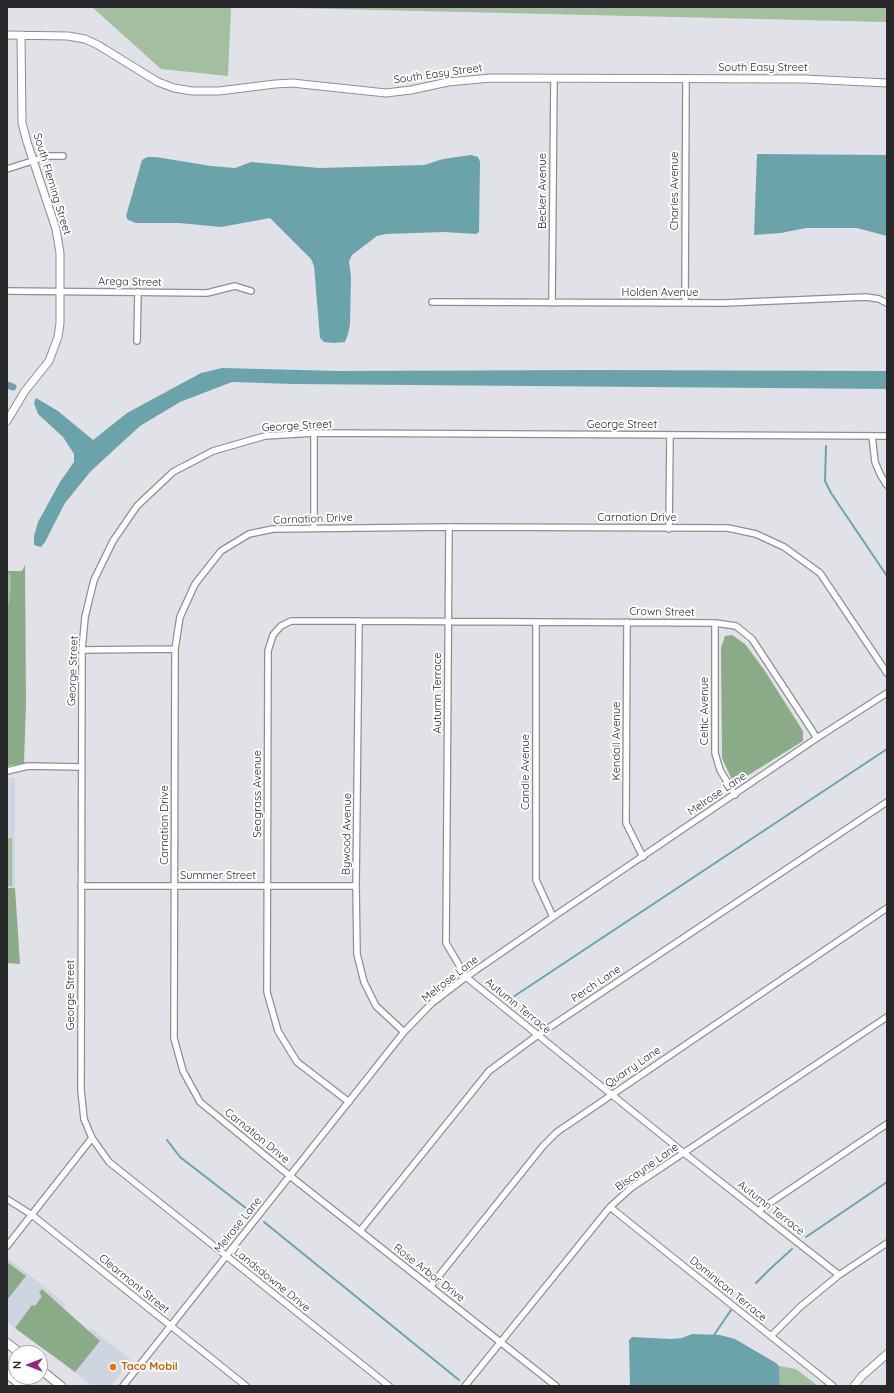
<!DOCTYPE html>
<style>
body{margin:0}
#map{position:relative;width:894px;height:1393px;overflow:hidden;background:#e0e2e8;font-family:Quicksand,sans-serif}
canvas{display:block}
.frame{position:absolute;inset:0;border:8px solid #28292b;pointer-events:none}
.north{position:absolute;left:8px;top:1345px;width:40px;height:40px;box-sizing:border-box;background:#fff;border:1px solid #a9a9aa;border-radius:50%;rotate:270deg;font-size:11px;font-weight:700;line-height:16px;text-align:center;color:#28292b}
.north::after{content:'';display:block;margin:auto;width:14px;height:18px;background:#9b237d;clip-path:polygon(50% 0,100% 100%,50% 72%,0 100%)}
</style>
<div id="map">
<canvas width="894" height="1393"></canvas>
<div class="frame"></div>
<div class="north">N</div>
</div>
<script>
const context = document.querySelector('canvas').getContext('2d');
context.lineJoin = 'round';
function fill(path, color) { context.fillStyle = color; context.fill(path, 'evenodd'); }
const poly = rows => new Path2D(rows.map(r => 'M' + r).join(''));
function trace(path, color, width, dash) { context.strokeStyle = color; context.lineWidth = width; context.lineCap = dash ? 'butt' : 'round'; context.setLineDash(dash || []); context.stroke(path); }
function label(font, color, halo, rows, align = 'center') {
  context.font = font + ' Quicksand,sans-serif'; context.lineWidth = 4; context.setLineDash([]); context.textBaseline = 'middle'; context.strokeStyle = halo; context.fillStyle = color; for (const [text, x, y, turn = 0] of rows) {
    context.save(); context.translate(x, y); context.rotate((+turn || 0) * Math.PI / 180); context.textAlign = isNaN(turn) ? turn : align; if (halo) context.strokeText(text, 0, 0); context.fillText(text, 0, 0); context.restore();
  }
}
fill(poly([
 [7,778,15,778,15,888,7,888],
 [7,1257,66,1304,37,1345,7,1322],
 [91,1328,131,1360,111,1386,92,1386,64,1363]
]), '#cfd5e0');
fill(poly([
 [92,7,231,7,228,76,161,69],
 [249,7,887,7,887,22],
 [7,572,11,575,11,588,7,612],
 [7,838,12,838,12,886,7,886],
 [779,1366,796,1369,818,1386,780,1386]
]), '#a4bfa0');
fill(poly([
 [25,565,26,704,24,763,7,766,7,612,11,588,11,575,7,572,7,571,22,571],
 [732,635,745,644,765,671,803,731,803,741,734,784,722,758,721,648,725,636],
 [7,888,15,888,20,964,7,963],
 [7,1262,26,1276,7,1300],
 [42,1289,100,1341,75,1372,15,1328,32,1305,35,1306,42,1296,39,1293]
]), '#8baa87');
fill(poly([
 [757,154,887,155,887,236,857,228,806,228,781,233,754,235],
 [471,155,478,157,480,162,479,232,476,234,444,232,386,234,377,236,352,255,349,261,351,278,350,324,348,334,345,342,333,343,324,342,320,338,314,266,311,259,270,218,221,227,179,223,136,223,128,220,126,216,142,160,147,157,156,157,211,166,235,168,251,162,319,168,424,165,443,159],
 [222,368,340,371,592,370,887,371,887,389,293,384,232,382,180,402,140,426,91,471,65,503,45,542,41,547,34,545,34,536,38,522,60,482,74,462,74,454,63,437,38,414,34,403,36,398,58,411,93,440,127,413,201,373],
 [692,1334,720,1335,735,1339,776,1363,779,1366,780,1386,630,1386,629,1340,632,1337,671,1339,682,1338]
]), '#6ba3ab');
trace(poly([
 [826,446,825,481,831,493,887,576],
 [510,999,887,749],
 [167,1140,180,1157,251,1212],
 [264,1222,459,1380],
 [806,1237,887,1182],
 [756,1283,771,1268,792,1249],
 [714,1335,731,1310]
]), '#6ba3ab', 2);
trace(poly([
 [7,385,13,387]
]), '#6ba3ab', 7);
const minor = poly([
 [7,169,48,156,63,156],
 [7,291,207,293,235,286,251,291],
 [432,302,724,303,866,297,879,299,887,303],
 [552,303,554,78],
 [685,303,686,78],
 [137,341,138,292],
 [872,436,875,462,881,476,887,485],
 [314,527,314,433],
 [449,527,446,943,466,977,684,1153,839,1275],
 [669,529,670,436],
 [359,621,356,886,357,954,364,982,376,1006,404,1032],
 [627,622,626,823,643,857],
 [536,623,536,880,553,917],
 [715,623,715,753,720,770,735,795],
 [82,650,175,649],
 [7,771,28,766,81,767],
 [81,886,356,886],
 [349,1102,297,1062,278,1031,267,992,268,651,273,635,281,626,291,621,359,621,715,623,736,626,752,639,817,738],
 [7,1199,32,1215,246,1386],
 [610,1207,833,1386],
 [758,1211,887,1124],
 [360,1231,489,1071,538,1035,887,802],
 [7,1246,92,1138],
 [430,1287,543,1146,557,1132,887,908],
 [771,1336,800,1307,839,1275,887,1243],
 [123,1386,404,1032,432,1003,466,977,553,917,817,738,887,693],
 [389,1386,109,1162,92,1138,84,1119,81,1090,82,650,85,617,94,580,113,541,137,506,173,472,213,451,265,436,314,433,887,436],
 [465,1386,610,1207,631,1188,887,1017],
 [556,1386,290,1176,200,1102,183,1071,174,1038,175,649,180,617,195,584,221,551,249,534,273,529,449,527,728,528,756,534,784,547,820,573,887,673]
]);
const tertiary = poly([
 [7,35,68,36,85,39,98,45,158,82,174,88,192,91,219,91,275,84,292,83,386,93,411,90,448,82,491,78,804,79,887,83],
 [7,421,25,391,49,361,58,337,60,323,60,253,56,229,27,142,22,123,21,35],
 [854,1386,862,1376,887,1354]
]);
const secondary = poly([
 [7,1343,20,1353],
 [40,1369,61,1386],
 [7,1374,22,1386]
]);
trace(minor, '#8d8f94', 8);
trace(tertiary, '#8d8f94', 9);
trace(secondary, '#8d8f94', 10);
trace(minor, '#fff', 5.5);
trace(tertiary, '#fff', 7);
trace(secondary, '#fff', 8);
for (const [x, y, r, color] of [
 [113,1367,4,"#e8710a"]
]) { const dot = new Path2D(); dot.arc(x, y, r, 0, 2 * Math.PI); context.fillStyle = color; context.fill(dot); trace(dot, '#fff', 1.5); }
label('11px', '#28292b', '#fff', [
 ["South Easy Street",763,68],
 ["South Easy Street",438,74,-8],
 ["South Fleming Street",52,184,73],
 ["Becker Avenue",543,191,-90],
 ["Charles Avenue",675,191,-90],
 ["Arega Street",130,282,1],
 ["Holden Avenue",660,293],
 ["George Street",622,425],
 ["George Street",297,426,-3],
 ["Carnation Drive",637,518],
 ["Carnation Drive",313,519,-2],
 ["Crown Street",662,612,1],
 ["George Street",73,671,-88],
 ["Autumn Terrace",438,693,-90],
 ["Celtic Avenue",705,711,-90],
 ["Kendall Avenue",617,741,-90],
 ["Candle Avenue",526,772,-90],
 ["Seagrass Avenue",258,794,-90],
 ["Melrose Lane",717,794,-34],
 ["Carnation Drive",165,825,-90],
 ["Bywood Avenue",347,834,-89],
 ["Summer Street",218,876],
 ["Melrose Lane",450,979,-38],
 ["Perch Lane",596,984,-34],
 ["George Street",71,995,-90],
 ["Autumn Terrace",518,1006,39],
 ["Quarry Lane",633,1067,-34],
 ["Carnation Drive",257,1136,39],
 ["Biscayne Lane",647,1167,-35],
 ["Autumn Terrace",771,1208,38],
 ["Melrose Lane",238,1225,-51],
 ["Rose Arbor Drive",429,1273,38],
 ["Landsdowne Drive",272,1280,39],
 ["Clearmont Street",134,1284,39],
 ["Dominican Terrace",728,1289,39]
]);
label('bold 11px', '#c56008', '#fff', [
 ["Taco Mobil",121,1367]
], 'left');
</script>
